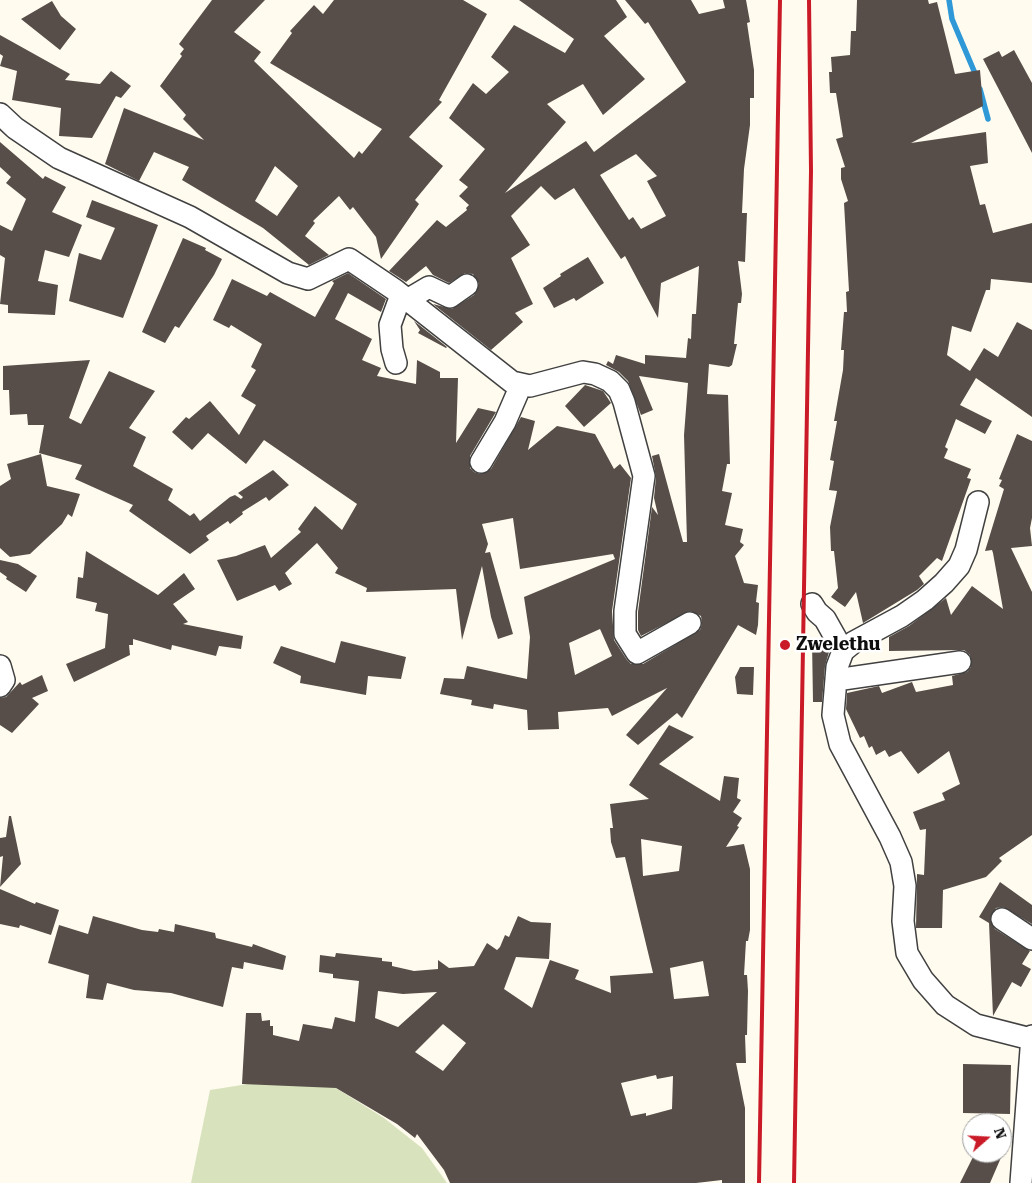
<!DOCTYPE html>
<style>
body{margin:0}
#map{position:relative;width:1032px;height:1183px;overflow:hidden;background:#fffbef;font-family:"Roboto Serif",serif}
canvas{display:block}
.north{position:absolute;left:962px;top:1113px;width:50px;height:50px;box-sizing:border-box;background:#fff;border:1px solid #9f9f9f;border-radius:50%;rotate:71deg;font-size:14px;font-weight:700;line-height:20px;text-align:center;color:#0e0e0e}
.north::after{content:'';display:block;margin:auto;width:18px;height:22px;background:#ca1a27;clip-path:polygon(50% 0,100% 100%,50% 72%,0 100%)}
</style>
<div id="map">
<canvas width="1032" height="1183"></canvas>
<div class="north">N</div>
</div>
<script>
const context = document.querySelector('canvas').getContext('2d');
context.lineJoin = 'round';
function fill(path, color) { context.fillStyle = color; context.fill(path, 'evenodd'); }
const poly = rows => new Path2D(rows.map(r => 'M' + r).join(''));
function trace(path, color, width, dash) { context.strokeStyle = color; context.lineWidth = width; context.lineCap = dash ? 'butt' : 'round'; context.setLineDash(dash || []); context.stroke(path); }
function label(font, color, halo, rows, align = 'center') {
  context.font = font + ' "Roboto Serif",serif'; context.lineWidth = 5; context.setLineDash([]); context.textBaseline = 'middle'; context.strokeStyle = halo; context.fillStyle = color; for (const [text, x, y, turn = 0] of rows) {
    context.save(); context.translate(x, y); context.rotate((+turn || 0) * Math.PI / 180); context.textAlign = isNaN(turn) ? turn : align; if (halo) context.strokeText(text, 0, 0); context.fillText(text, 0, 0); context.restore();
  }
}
fill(poly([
 [248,1084,331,1085,384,1118,422,1148,447,1183,191,1183,210,1090]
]), '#d8e3bd');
trace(poly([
 [949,0,952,19,977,78],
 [980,89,988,119]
]), '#2f99d8', 5.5);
fill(poly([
 [212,0,265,0,234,32,261,52,254,61,354,158,359,151,362,154,382,129,270,63,292,33,290,31,314,5,323,14,334,0,463,0,487,14,439,100,442,102,409,137,443,166,415,200,419,204,381,259,376,237,353,207,350,210,339,196,313,221,315,223,305,236,329,255,309,265,263,228,182,180,189,167,154,152,139,181,105,164,124,108,204,140,183,119,186,115,160,86,182,56,180,54,184,49,179,44],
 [275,166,298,186,277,216,255,201],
 [519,0,616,0,627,17,604,36,645,79,603,115,583,84,547,104,566,122,505,193,586,141,594,152,686,82,648,22,645,24,625,0,691,0,699,14,725,8,723,0,746,0,750,22,747,23,754,70,754,98,750,98,750,125,744,169,742,213,747,213,745,262,738,261,742,294,741,303,738,303,734,344,737,344,732,365,729,367,709,364,707,394,728,395,730,464,727,464,722,491,732,493,725,525,743,529,740,542,744,545,735,556,744,583,758,585,756,602,759,603,758,625,756,635,738,625,682,718,677,713,638,745,626,735,667,688,612,716,608,708,558,712,559,729,528,730,527,710,494,704,493,709,471,705,472,700,440,694,444,678,464,679,467,666,527,679,530,637,524,597,615,559,613,554,520,569,513,518,482,524,488,544,485,553,490,552,513,634,498,639,491,617,482,566,462,640,456,589,366,592,367,588,335,573,338,568,317,543,285,573,292,584,279,591,275,585,237,601,217,560,236,556,265,545,271,558,301,532,298,529,315,506,342,530,357,504,264,440,246,464,208,433,192,450,172,432,186,417,189,419,210,401,239,435,256,405,241,396,256,370,251,367,262,344,231,325,229,328,213,320,232,279,267,296,270,292,315,317,334,283,332,281,348,273,386,299,381,312,348,293,335,319,372,339,362,360,381,368,377,376,416,384,417,360,440,372,440,378,458,378,456,443,478,408,496,412,470,456,470,468,474,472,481,474,491,469,521,417,535,421,528,450,557,426,595,434,614,469,620,464,631,478,612,611,614,640,627,660,631,664,643,664,700,630,702,624,701,616,690,611,641,636,638,630,638,612,652,507,658,515,654,498,656,477,652,456,659,454,683,542,687,542,684,435,688,383,639,376,653,410,641,415,628,381,619,372,606,365,608,361,613,364,616,355,645,364,645,355,686,358,688,338,691,339,692,314,696,314,699,266,661,283,658,318,625,256,621,259,574,188,555,200,541,186,511,216,530,245,511,258,533,304,515,313,523,322,491,350,433,304,452,309,474,295,479,284,473,274,465,273,449,283,433,275,426,266,406,282,389,271,437,220,446,227,467,210,466,208,469,205,459,196,468,187,459,180,485,149,449,118,473,83,486,94,509,72,491,57,514,25,565,53,574,39],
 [636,154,657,176,647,181,666,216,641,229,633,217,629,220,600,175],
 [600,629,612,656,575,675,569,643],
 [857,0,928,0,929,4,937,2,955,74,980,70,983,106,911,143,986,132,988,163,970,166,980,205,985,204,993,233,1032,223,1032,283,991,279,990,290,986,290,971,332,952,326,947,355,970,371,984,348,998,357,1017,322,1032,330,1032,417,976,378,960,405,992,421,985,434,956,419,945,447,948,449,944,458,971,469,967,478,971,479,942,561,937,558,919,576,924,584,917,590,863,623,856,592,845,607,831,597,838,588,834,551,831,551,830,527,837,491,829,490,834,461,830,460,837,421,834,421,843,370,844,350,841,350,844,312,847,312,846,292,849,291,844,203,848,201,841,179,841,168,845,167,836,139,843,137,836,93,830,93,829,72,832,72,831,57,850,55,851,31,856,31],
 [52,1,61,16,76,29,60,50,21,19],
 [0,35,70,74,65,80,100,84,111,71,131,86,121,98,116,96,92,138,59,136,61,108,12,100,17,71,0,66,3,56,0,54],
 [1014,50,1032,83,1032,153,983,59,999,51,1002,57],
 [0,142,43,179,45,176,66,187,52,212,82,225,69,257,45,250,38,281,58,285,55,315,8,313,8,305,0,304,5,258,0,255,0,225,12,231,26,199,6,183,11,177,0,167],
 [92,200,158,225,123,318,69,301,79,253,101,260,115,228,86,217],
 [183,238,206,248,205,250,222,259,214,275,179,328,175,326,165,343,142,332],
 [588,257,604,283,576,301,574,298,554,308,543,288,561,276,560,274],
 [414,321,447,347,446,348,418,333,420,330],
 [90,360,69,418,81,424,109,371,155,391,129,428,146,437,133,466,173,489,168,500,190,516,194,513,200,521,230,497,235,495,241,499,243,497,238,493,273,470,289,485,269,501,266,497,242,512,243,514,230,524,228,521,206,536,209,540,190,554,129,511,133,505,75,479,82,465,39,453,44,425,28,425,27,414,10,415,9,390,3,390,3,366],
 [585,385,603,391,611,403,584,427,565,406],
 [1017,434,1032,441,1032,518,1030,528,1032,546,1011,548,1032,592,1032,835,999,858,1002,861,986,877,943,890,942,928,916,928,917,874,924,875,926,829,920,830,913,812,945,800,942,793,960,784,949,751,918,774,901,751,889,757,885,750,876,755,872,746,869,748,864,736,860,738,846,709,847,693,879,686,882,693,912,682,916,692,953,685,952,676,967,672,971,667,970,655,964,650,889,651,889,637,909,626,946,598,951,615,972,586,1003,609,993,553,992,550,985,551,1004,489,999,486,1002,480,999,479],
 [41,454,47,486,80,494,72,517,68,514,62,524,30,554,10,557,0,548,0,486,11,479,7,464],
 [86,551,158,595,184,573,195,589,173,604,188,622,183,624,243,636,241,649,219,646,216,656,172,645,171,650,133,639,133,645,129,645,130,655,74,682,66,664,105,648,108,614,95,611,97,603,76,598,78,577,83,578],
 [0,560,18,564,37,576,26,592,6,579,7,577,0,572],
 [341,641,406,657,401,679,368,676,366,695,300,683,301,676,273,663,281,646,335,663],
 [812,641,823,642,829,652,825,666,822,702,813,702],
 [740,667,754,667,753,695,737,694,735,677],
 [42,675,48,691,32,698,39,704,12,733,0,725,0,698,6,697,20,682,22,685],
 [669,725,694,737,659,764,720,801,724,776,739,778,737,798,741,800,733,812,742,818,737,826,739,827,726,847,744,844,750,869,750,930,748,941,746,941,744,975,747,975,748,991,747,1035,745,1035,746,1063,736,1063,745,1108,745,1183,722,1183,722,1180,696,1183,450,1183,444,1170,417,1134,415,1138,397,1124,336,1088,242,1084,246,1013,261,1013,262,1021,270,1020,270,1026,273,1026,273,1035,299,1041,303,1024,332,1029,335,1017,355,1022,359,981,333,978,333,974,319,972,320,955,335,957,336,953,382,958,382,961,392,962,392,966,414,971,438,969,438,960,449,968,474,966,487,943,497,950,500,947,505,935,509,937,518,916,531,922,551,923,549,959,516,957,504,989,532,1008,550,960,579,970,575,979,611,993,610,976,653,973,625,857,616,858,611,842,610,828,613,828,610,804,649,799,629,785],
 [641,839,682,846,679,871,643,876],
 [703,961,709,996,674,999,670,968],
 [378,991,403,994,437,992,398,1027,375,1018],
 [443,1024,466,1043,443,1071,415,1052],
 [656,1075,657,1079,673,1076,672,1109,646,1116,646,1113,631,1116,621,1083],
 [9,816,11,816,21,864,0,887,3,856,0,857,0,838,6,837],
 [1000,882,1032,905,1032,924,1003,907,996,908,990,919,995,929,1030,951,1022,964,1031,969,1021,987,1012,982,993,1016,989,923,979,917],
 [0,889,35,904,36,902,59,910,51,935,20,925,19,928,0,924],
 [93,916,142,930,158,932,159,929,174,932,175,924,215,933,216,938,252,947,253,944,286,956,283,970,244,962,243,969,232,967,223,1007,171,993,134,990,107,983,103,1000,86,998,89,975,48,963,59,925,88,934],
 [963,1064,1011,1065,1010,1114,963,1113],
 [975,1153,1003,1153,990,1183,960,1183]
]), '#574e49');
const minor = poly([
 [0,114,15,128,59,158,190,217,288,273,308,279,349,259,395,290,512,382,530,386,583,372,595,374,610,381,619,390,624,402,644,476,625,611,625,634,637,653,690,623],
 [407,300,429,287,450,297,467,285],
 [396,363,392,349,390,325,401,295],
 [481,462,505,422,521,385],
 [978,502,966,550,959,566,944,583,925,600,902,616,854,642,843,651,837,667,833,715,840,744,890,837,901,862,905,886,903,921,907,953,923,980,945,1005,976,1025,1031,1039],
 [812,604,817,612,825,619,843,651],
 [0,666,4,680,0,686],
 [836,680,960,662],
 [1002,919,1032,939],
 [1021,1183,1032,1036]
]);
trace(minor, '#414141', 24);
trace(minor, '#fff', 21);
trace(poly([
 [759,1183,780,0],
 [794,1183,811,171,809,0]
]), '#ca1a27', 4);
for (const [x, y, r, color] of [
 [785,645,6,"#ca1a27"]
]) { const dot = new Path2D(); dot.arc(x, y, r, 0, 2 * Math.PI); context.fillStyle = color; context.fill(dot); trace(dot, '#fff', 2); }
label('bold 18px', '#0e0e0e', '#fff', [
 ["Zwelethu",796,645]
], 'left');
</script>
